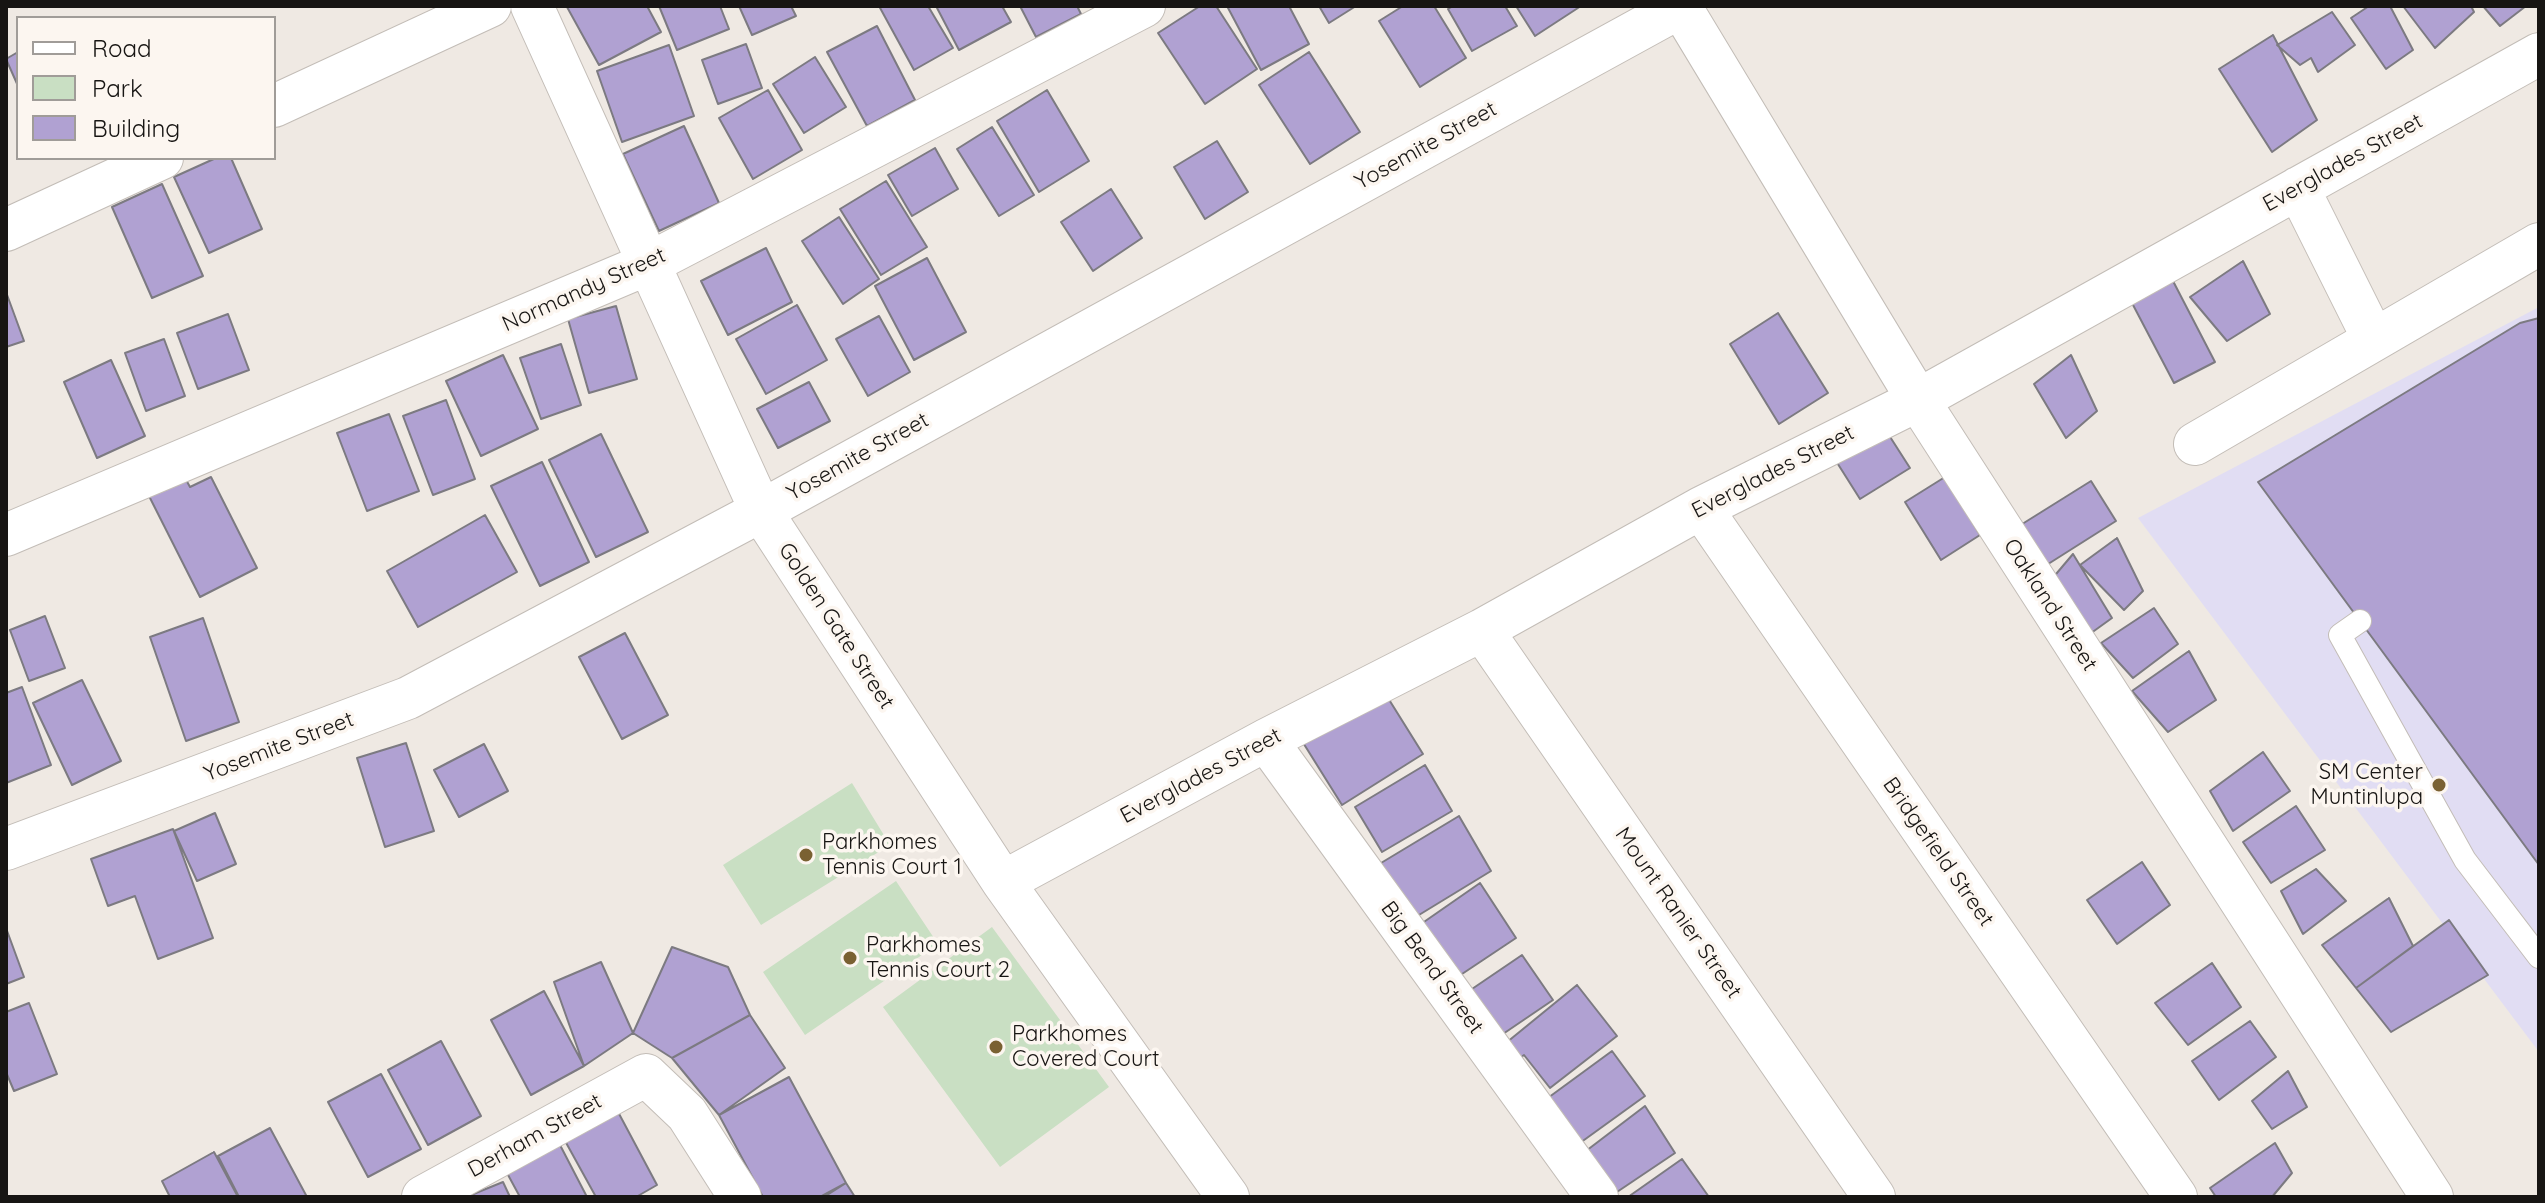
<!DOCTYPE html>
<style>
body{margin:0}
#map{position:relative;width:2545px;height:1203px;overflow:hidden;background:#efe9e3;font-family:Quicksand,sans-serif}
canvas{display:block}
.frame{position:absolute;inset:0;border:8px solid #171513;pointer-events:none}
.legend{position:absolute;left:16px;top:16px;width:260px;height:144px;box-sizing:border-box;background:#fcf6f0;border:2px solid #a09c98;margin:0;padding:10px 14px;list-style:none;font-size:24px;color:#171513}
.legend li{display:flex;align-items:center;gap:16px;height:40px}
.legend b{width:40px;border:2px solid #a09c98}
</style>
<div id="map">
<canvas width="2545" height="1203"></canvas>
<div class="frame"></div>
<ul class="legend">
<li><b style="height:10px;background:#fff"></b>Road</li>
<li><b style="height:22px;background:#c9dfc3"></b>Park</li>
<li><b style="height:22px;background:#b0a1d2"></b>Building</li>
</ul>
</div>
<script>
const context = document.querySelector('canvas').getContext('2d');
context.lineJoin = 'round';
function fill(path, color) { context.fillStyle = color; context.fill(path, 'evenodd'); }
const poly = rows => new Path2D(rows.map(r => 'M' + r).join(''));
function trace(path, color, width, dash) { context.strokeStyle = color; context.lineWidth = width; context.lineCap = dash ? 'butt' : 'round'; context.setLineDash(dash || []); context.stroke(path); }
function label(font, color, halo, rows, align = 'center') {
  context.font = font + ' Quicksand,sans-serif'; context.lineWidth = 7; context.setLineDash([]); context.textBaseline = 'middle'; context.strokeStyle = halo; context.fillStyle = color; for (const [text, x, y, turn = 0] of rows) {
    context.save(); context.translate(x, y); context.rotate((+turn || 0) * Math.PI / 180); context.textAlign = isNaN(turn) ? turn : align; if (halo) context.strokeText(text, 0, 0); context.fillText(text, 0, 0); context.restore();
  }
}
fill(poly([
 [2539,307,2539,1052,2138,518]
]), '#e1ddf3');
fill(poly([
 [852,783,890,845,761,925,723,865],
 [896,881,938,944,805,1035,763,972],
 [992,927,1109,1087,1000,1167,883,1007]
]), '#c9dfc3');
const building = poly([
 [647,6,661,32,599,65,567,7,647,6],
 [659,6,720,6,729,29,677,50,659,6],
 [739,6,791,6,796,16,752,35,739,6],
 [879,6,928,6,953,48,914,70,879,6],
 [936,6,1002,6,1011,22,959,50,936,6],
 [1020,6,1077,6,1081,14,1036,37,1020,6],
 [1200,6,1216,6,1257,69,1205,104,1158,33,1200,6],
 [1227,6,1289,6,1309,44,1261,70,1227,6],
 [1319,6,1356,6,1329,23,1319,6],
 [1403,6,1434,6,1466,58,1420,87,1379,21,1403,6],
 [1453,6,1505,6,1517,26,1472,51,1448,9,1453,6],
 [1516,6,1581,6,1535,36,1516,6],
 [2369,6,2390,6,2413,50,2386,69,2351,18,2369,6],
 [2403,6,2471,6,2474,12,2435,48,2403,6],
 [2483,6,2526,6,2500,26,2483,6],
 [2332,12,2355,45,2318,72,2311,58,2300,65,2277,45,2332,12],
 [877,26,915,100,867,126,827,52,877,26],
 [2273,35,2317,120,2272,152,2219,69,2273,35],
 [746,44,762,88,718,104,702,60,746,44],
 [669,45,694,116,622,142,597,71,669,45],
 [18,52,18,86,6,59,18,52],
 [1309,52,1360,132,1310,164,1259,85,1309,52],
 [815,57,846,107,804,133,773,84,815,57],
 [768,90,802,150,753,179,719,118,768,90],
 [1047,90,1089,161,1039,192,997,121,1047,90],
 [684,126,719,203,659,231,623,154,684,126],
 [992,127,1034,195,999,216,957,149,992,127],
 [1217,141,1248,192,1205,219,1174,167,1217,141],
 [935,148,958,189,912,216,888,175,935,148],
 [216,158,231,158,262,229,209,253,174,177,216,158],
 [886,181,927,247,881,275,840,209,886,181],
 [162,184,203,276,152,298,112,207,162,184],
 [1111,189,1142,238,1093,271,1061,222,1111,189],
 [839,217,879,279,843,304,802,241,839,217],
 [766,248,792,302,728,335,701,281,766,248],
 [927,258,966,332,914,360,875,286,927,258],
 [2243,261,2270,314,2227,341,2190,297,2243,261],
 [2173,281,2215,362,2174,383,2132,303,2173,281],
 [6,292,24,341,6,347,6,292],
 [797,305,827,360,766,394,736,339,797,305],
 [616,306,637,379,589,393,568,319,616,306],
 [1778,313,1828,393,1779,424,1730,344,1778,313],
 [228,314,249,370,198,389,177,333,228,314],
 [879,316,910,372,868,396,836,339,879,316],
 [2539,318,2539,865,2258,482,2520,323,2539,318],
 [164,339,185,396,146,411,125,353,164,339],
 [561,344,581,405,541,419,520,358,561,344],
 [503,355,538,429,481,456,446,381,503,355],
 [2071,355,2097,411,2066,438,2034,384,2071,355],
 [111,360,145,436,97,458,64,382,111,360],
 [809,382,830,421,778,448,757,409,809,382],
 [446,400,475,479,433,495,403,416,446,400],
 [389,414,419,491,367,511,337,433,389,414],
 [1885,429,1910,468,1860,499,1836,461,1885,429],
 [601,434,648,532,596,557,549,460,601,434],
 [542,462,589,562,540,586,491,486,542,462],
 [211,477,257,568,200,597,149,496,185,478,190,487,211,477],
 [1945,477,1980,535,1941,560,1905,502,1945,477],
 [2091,481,2116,521,2045,566,2019,526,2091,481],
 [485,515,517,572,418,627,387,571,485,515],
 [2117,538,2143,591,2124,610,2080,565,2117,538],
 [2073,554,2112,618,2087,636,2051,580,2073,554],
 [2154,608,2178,644,2133,678,2101,643,2154,608],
 [45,616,65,668,29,681,10,630,45,616],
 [203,618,239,722,186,741,150,637,203,618],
 [625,633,668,715,622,739,579,657,625,633],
 [2189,651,2216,700,2168,732,2132,691,2189,651],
 [82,680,121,761,72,785,33,703,82,680],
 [22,687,51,765,6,783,6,693,22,687],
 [1383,690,1423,754,1342,805,1302,741,1383,690],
 [406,743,434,831,385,847,357,758,406,743],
 [484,744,508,791,459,817,434,770,484,744],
 [2263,752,2290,791,2233,831,2210,791,2263,752],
 [1425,765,1452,811,1382,852,1355,807,1425,765],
 [2296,806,2325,850,2271,883,2243,842,2296,806],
 [215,813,236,864,197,881,174,831,215,813],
 [1459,816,1491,871,1414,918,1381,863,1459,816],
 [173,829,213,938,158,959,135,896,108,906,91,859,173,829],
 [2142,862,2170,905,2117,944,2087,900,2142,862],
 [2316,869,2346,901,2303,934,2281,891,2316,869],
 [1480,883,1516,938,1456,978,1421,924,1480,883],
 [2389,898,2413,946,2356,988,2322,945,2389,898],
 [2449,920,2488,975,2391,1032,2356,988,2449,920],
 [6,928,24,977,6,984,6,928],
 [672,947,728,967,750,1015,672,1058,633,1033,672,947],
 [1522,955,1553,1000,1500,1036,1469,991,1522,955],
 [601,962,633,1033,584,1066,554,982,601,962],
 [2212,963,2241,1007,2188,1045,2155,1003,2212,963],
 [1577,985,1617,1036,1550,1088,1524,1055,1513,1063,1501,1047,1577,985],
 [544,991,584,1066,531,1095,491,1020,544,991],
 [29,1003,57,1074,14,1091,6,1072,6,1012,29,1003],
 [750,1015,785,1068,719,1115,672,1058,750,1015],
 [2250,1021,2276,1057,2219,1100,2192,1061,2250,1021],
 [441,1041,481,1116,428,1145,388,1070,441,1041],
 [1612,1051,1645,1096,1573,1148,1541,1103,1612,1051],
 [2288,1071,2307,1107,2272,1129,2252,1101,2288,1071],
 [381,1074,421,1149,368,1177,328,1102,381,1074],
 [789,1077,846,1183,820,1197,763,1197,719,1115,789,1077],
 [1645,1106,1675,1153,1611,1196,1582,1154,1645,1106],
 [617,1110,657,1185,636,1197,596,1197,564,1139,617,1110],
 [270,1128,307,1197,239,1197,218,1156,270,1128],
 [2275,1143,2292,1173,2272,1197,2216,1197,2210,1188,2275,1143],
 [560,1145,587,1197,520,1197,507,1173,560,1145],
 [214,1152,238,1197,170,1197,162,1181,214,1152],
 [1682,1159,1709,1197,1628,1197,1682,1159],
 [503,1182,510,1197,466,1197,503,1182],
 [846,1183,855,1197,824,1197,846,1183]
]);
fill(building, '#b0a1d2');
trace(building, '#7c7a81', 2);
const service = poly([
 [2360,621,2340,635,2465,860,2539,957]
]);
const minor = poly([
 [532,6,761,511,1003,882,1228,1197],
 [1680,6,1918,400,2432,1197],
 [274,106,490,6],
 [2298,188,2374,340],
 [6,230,162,158],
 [2195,444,2539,244],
 [1701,508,2176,1197],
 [6,535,650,263,1144,6],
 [1482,630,1874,1197],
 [1266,740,1597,1197],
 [6,849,408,698,761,511,1682,6],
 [1003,882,1266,740,1482,630,1701,508,1918,400,2539,54],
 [423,1197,646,1075,687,1114,740,1197]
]);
trace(service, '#c3bdb7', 24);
trace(minor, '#c3bdb7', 44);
trace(service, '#fff', 22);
trace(minor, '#fff', 42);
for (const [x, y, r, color] of [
 [2439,785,8,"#7a6132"],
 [806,855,8,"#7a6132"],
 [850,958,8,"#7a6132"],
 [996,1047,8,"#7a6132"]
]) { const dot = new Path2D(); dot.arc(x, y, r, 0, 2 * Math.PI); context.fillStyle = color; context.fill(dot); trace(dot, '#fcf6f0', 3); }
label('22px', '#171513', '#fcf6f0', [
 ["Yosemite Street",1426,146,-29],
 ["Everglades Street",2343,163,-29],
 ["Normandy Street",584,290,-24],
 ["Yosemite Street",858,457,-29],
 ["Everglades Street",1773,472,-27],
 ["Oakland Street",2050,605,57],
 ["Golden Gate Street",836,626,57],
 ["Yosemite Street",279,747,-21],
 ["Everglades Street",1201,776,-28],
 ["Bridgefield Street",1938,852,55],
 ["Mount Ranier Street",1678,913,55],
 ["Big Bend Street",1432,968,54],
 ["Derham Street",535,1136,-29]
]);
label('22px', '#171513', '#fcf6f0', [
 ["SM Center",2423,772,"right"],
 ["Muntinlupa",2423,797,"right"],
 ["Parkhomes",822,842],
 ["Tennis Court 1",822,867],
 ["Parkhomes",866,945],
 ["Tennis Court 2",866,970],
 ["Parkhomes",1012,1034],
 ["Covered Court",1012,1059]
], 'left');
</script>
